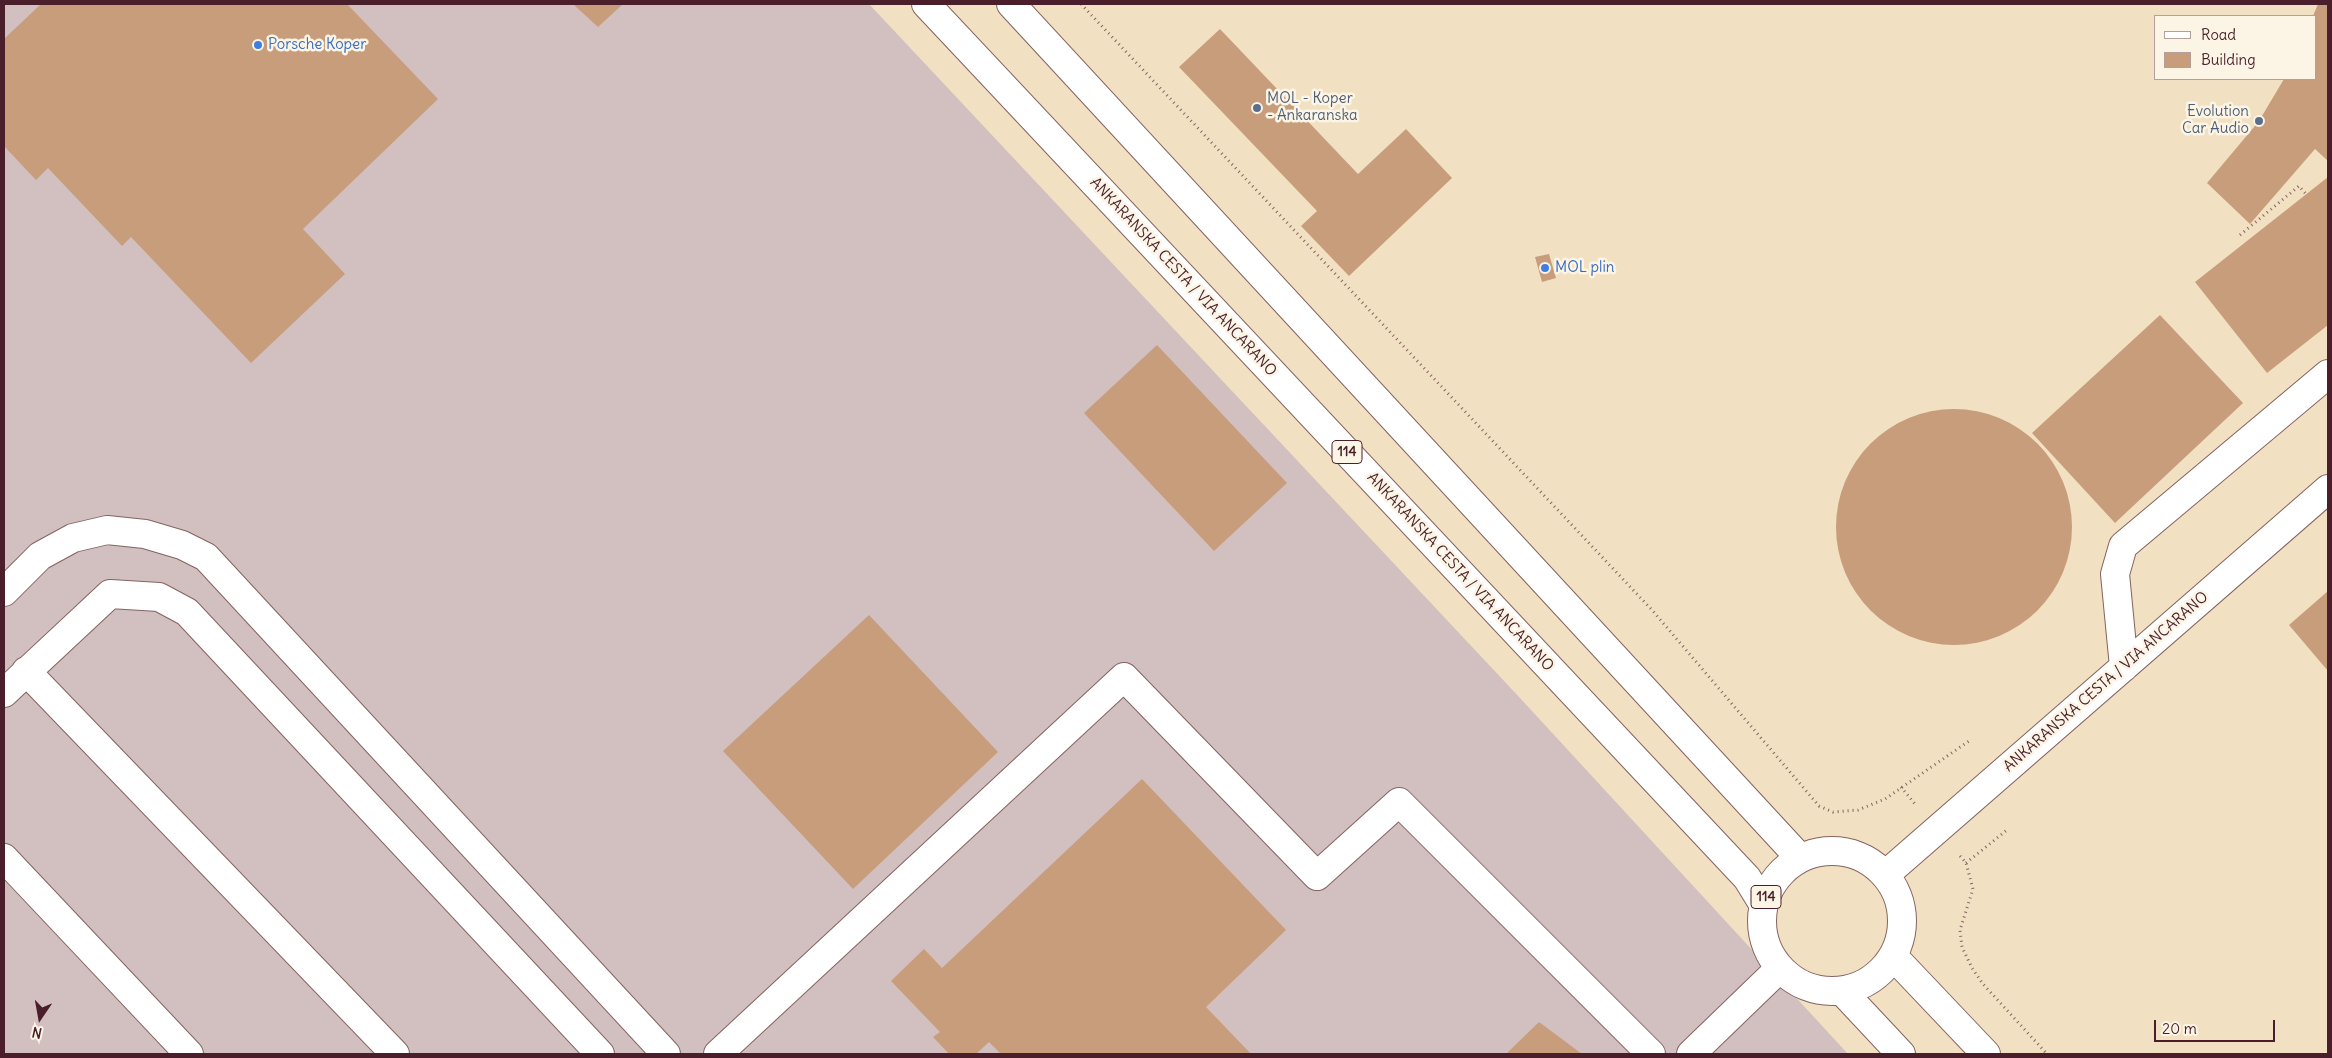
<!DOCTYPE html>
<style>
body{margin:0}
#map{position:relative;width:2332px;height:1058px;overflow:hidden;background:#f2e0c2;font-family:Delius,sans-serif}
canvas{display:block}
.frame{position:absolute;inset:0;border:5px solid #4a1f2b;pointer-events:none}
.legend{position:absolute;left:2154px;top:15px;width:162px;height:65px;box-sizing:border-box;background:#fcf5e5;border:1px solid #b59f9b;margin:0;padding:6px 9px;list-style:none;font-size:15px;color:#4a1f2b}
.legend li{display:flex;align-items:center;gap:10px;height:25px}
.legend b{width:25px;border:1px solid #b59f9b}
.north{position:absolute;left:15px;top:993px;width:50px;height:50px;-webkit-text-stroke:4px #fcf5e5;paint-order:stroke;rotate:192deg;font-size:14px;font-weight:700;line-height:20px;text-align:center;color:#4a1f2b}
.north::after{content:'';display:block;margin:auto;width:18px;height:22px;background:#4a1f2b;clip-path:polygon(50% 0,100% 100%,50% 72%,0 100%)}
.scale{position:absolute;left:2154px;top:1020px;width:121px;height:22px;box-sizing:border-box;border:2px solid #4a1f2b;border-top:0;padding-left:6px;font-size:15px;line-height:18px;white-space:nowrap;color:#4a1f2b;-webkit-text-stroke:4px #fcf5e5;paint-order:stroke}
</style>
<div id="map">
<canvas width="2332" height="1058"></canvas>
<div class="frame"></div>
<ul class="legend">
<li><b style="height:6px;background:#fff"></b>Road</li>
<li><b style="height:14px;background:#c89d7c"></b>Building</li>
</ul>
<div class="north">N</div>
<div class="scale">20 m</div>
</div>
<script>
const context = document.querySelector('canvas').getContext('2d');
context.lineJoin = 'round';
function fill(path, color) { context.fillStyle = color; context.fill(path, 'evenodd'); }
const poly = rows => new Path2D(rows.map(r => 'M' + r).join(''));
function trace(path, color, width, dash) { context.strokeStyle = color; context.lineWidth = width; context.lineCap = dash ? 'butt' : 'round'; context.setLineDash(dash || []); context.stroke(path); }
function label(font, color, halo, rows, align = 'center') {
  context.font = font + ' Delius,sans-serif'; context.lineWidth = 5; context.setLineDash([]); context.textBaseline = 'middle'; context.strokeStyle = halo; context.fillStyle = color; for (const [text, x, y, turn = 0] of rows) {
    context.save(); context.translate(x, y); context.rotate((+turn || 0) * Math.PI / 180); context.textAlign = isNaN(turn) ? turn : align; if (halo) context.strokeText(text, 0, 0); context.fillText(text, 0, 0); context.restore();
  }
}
fill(poly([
 [4,4,869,4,1520,698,1848,1054,4,1054]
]), '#d2bfc0');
fill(poly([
 [41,4,347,4,438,99,303,229,345,274,251,363,131,237,122,246,48,168,36,180,4,146,4,39],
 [573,4,623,4,598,27],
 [2318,4,2328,4,2328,161,2315,149,2250,224,2207,183,2259,121,2284,79,2316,79,2316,16,2313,16],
 [1220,29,1358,174,1406,129,1452,178,1349,276,1301,226,1317,211,1179,67],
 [2328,177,2328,325,2267,373,2195,282],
 [1549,254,1556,278,1542,282,1535,257],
 [2160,315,2243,403,2115,523,2032,433],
 [1157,345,1287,483,1214,551,1084,413],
 '1836 527a118 118 0 1 1 236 0a118 118 0 1 1-236 0Z',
 [2328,591,2328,671,2289,625],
 [869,615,998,752,853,889,723,751],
 [1142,779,1286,930,1206,1007,1251,1054,1001,1054,989,1042,976,1054,949,1054,933,1037,940,1032,891,981,924,949,942,968],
 [1539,1022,1582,1054,1506,1054]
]), '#c89d7c');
const minor = poly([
 [4,592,40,556,73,538,107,530,145,534,182,545,206,557,666,1054],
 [2124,667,2115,574,2123,546,2328,374],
 [26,671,395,1054],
 [4,693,110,594,159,597,187,612,600,1054],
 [4,858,189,1054],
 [1885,875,2328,489],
 [718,1054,1124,677,1317,876,1399,802,1651,1054],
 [1691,1054,1779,969]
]);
const major = poly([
 [926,4,1747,878,1763,904],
 [1011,4,1800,858],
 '1762 921a70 70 0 1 1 140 0a70 70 0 1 1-140 0Z',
 [1893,956,1986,1054],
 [1842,991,1901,1054]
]);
trace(minor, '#856360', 30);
trace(major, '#856360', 30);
trace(poly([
 [1081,4,1652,610,1819,806,1833,812,1858,810,1885,799,1969,741],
 [2240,235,2299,186,2306,194],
 [1901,787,1915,804],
 [1960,856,1966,863,1973,889,1960,930,1962,947,1972,968,1983,984,2047,1054],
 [1966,863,2007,830]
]), '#856360', 3, [1, 4]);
trace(minor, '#fff', 28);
trace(major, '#fff', 28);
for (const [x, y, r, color] of [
 [258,45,5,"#3f7fe0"],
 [1257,108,5,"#5c6f8a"],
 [2259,121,5,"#5c6f8a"],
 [1545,268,5,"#3f7fe0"]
]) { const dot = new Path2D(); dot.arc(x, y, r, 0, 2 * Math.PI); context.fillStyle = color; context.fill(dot); trace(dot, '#fcf5e5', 2); }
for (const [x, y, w] of [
 [1347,452,30],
 [1766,897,30]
]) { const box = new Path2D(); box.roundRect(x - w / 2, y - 11.5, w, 23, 4); context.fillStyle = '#fcf5e5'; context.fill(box); trace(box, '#4a1f2b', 1); }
label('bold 14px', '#4a1f2b', null, [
 ["114",1347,452],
 ["114",1766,897]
]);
label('15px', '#366cbe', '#fcf5e5', [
 ["Porsche Koper",268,45],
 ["MOL plin",1555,268]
], 'left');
label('15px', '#4e5e75', '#fcf5e5', [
 ["MOL - Koper",1267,99],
 ["- Ankaranska",1267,116],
 ["Evolution",2249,112,"right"],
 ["Car Audio",2249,129,"right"]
], 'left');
label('15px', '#4a1f2b', '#fcf5e5', [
 ["ANKARANSKA CESTA / VIA ANCARANO",1183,277,47],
 ["ANKARANSKA CESTA / VIA ANCARANO",1460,572,47],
 ["ANKARANSKA CESTA / VIA ANCARANO",2106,682,-41]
]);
</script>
